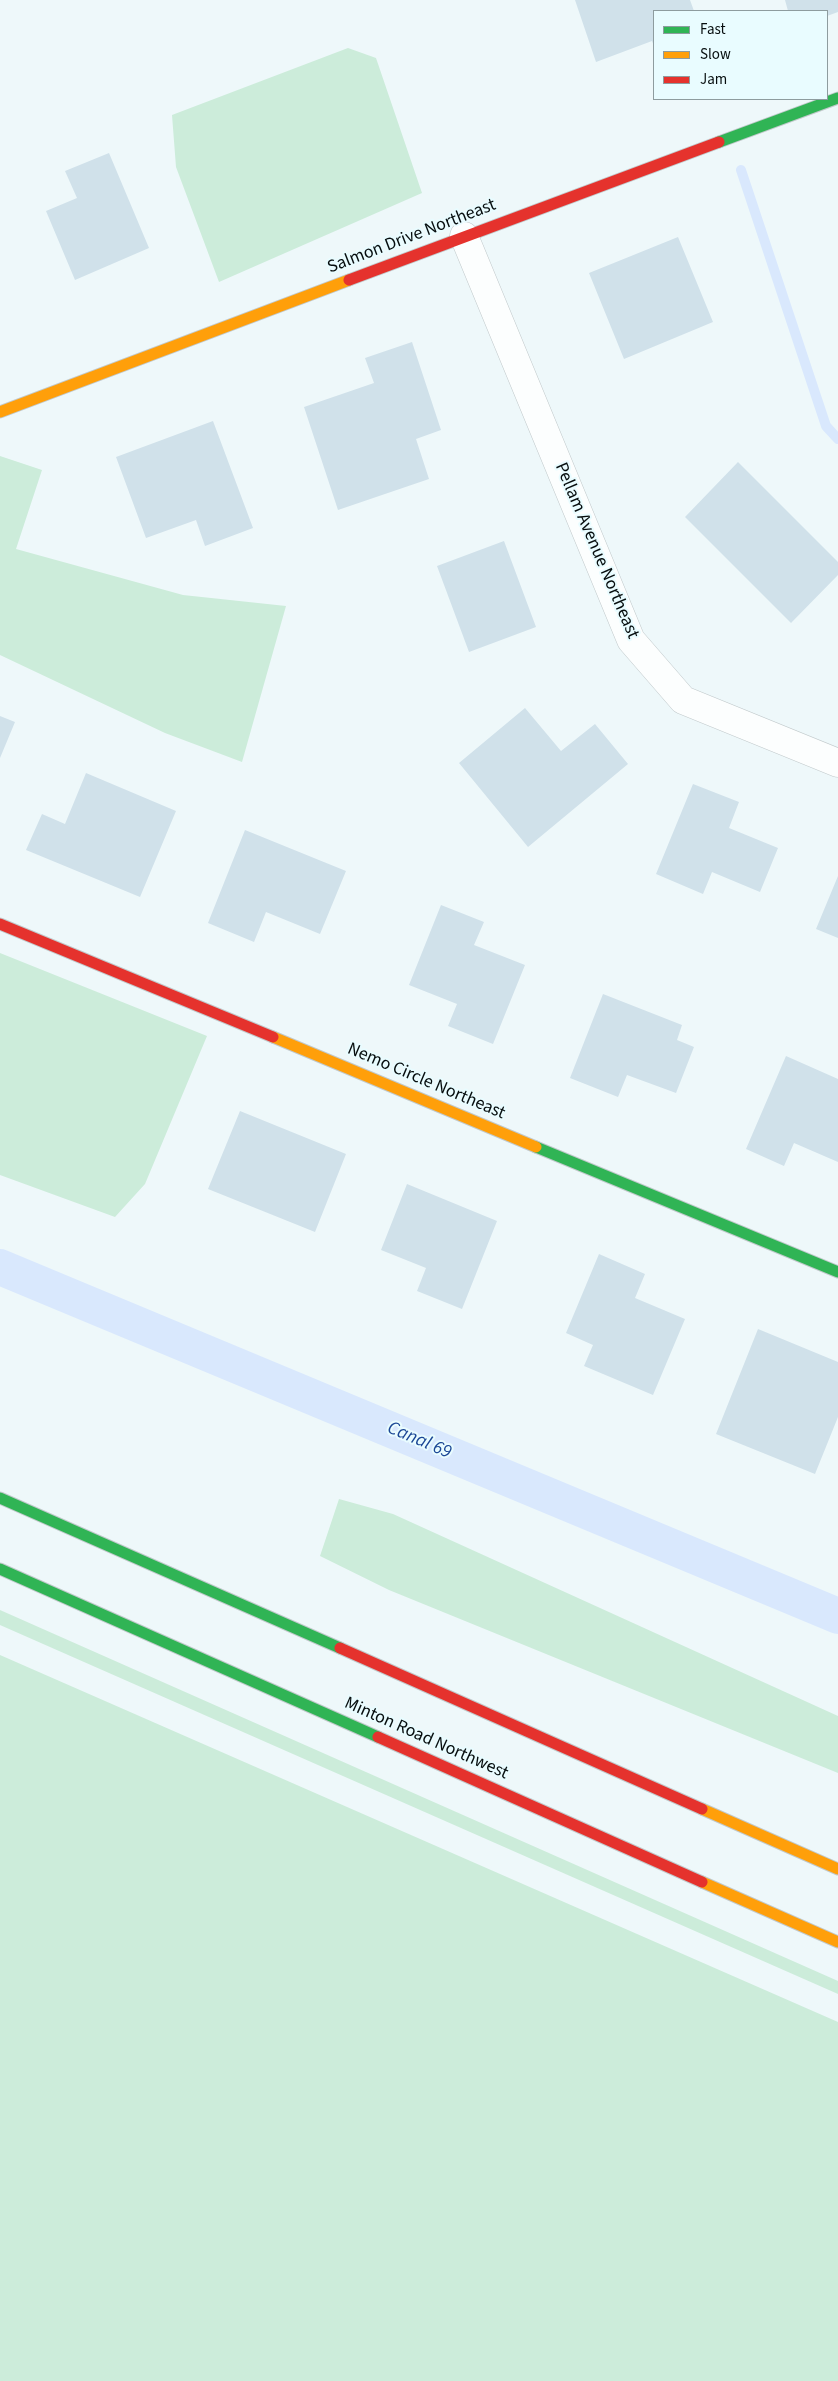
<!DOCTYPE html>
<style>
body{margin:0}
#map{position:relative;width:838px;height:2381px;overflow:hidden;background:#eef8fa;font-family:"Source Sans 3",sans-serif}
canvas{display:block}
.legend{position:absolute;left:653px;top:10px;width:175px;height:90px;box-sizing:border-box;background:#e9fcff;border:1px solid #8e9c9f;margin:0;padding:6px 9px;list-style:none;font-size:15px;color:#060d0e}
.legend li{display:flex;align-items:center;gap:10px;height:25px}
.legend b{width:25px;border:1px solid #8e9c9f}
</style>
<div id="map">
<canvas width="838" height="2381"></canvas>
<ul class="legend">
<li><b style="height:6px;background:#30b455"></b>Fast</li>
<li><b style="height:6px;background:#ff9f0a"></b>Slow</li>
<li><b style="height:6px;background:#e5322d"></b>Jam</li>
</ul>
</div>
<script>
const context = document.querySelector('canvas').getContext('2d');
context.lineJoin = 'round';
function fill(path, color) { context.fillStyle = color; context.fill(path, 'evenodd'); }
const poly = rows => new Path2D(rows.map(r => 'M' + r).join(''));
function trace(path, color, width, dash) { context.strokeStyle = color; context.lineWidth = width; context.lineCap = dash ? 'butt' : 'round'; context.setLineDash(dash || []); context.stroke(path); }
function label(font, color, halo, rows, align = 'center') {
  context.font = font + ' "Source Sans 3",sans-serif'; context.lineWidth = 4; context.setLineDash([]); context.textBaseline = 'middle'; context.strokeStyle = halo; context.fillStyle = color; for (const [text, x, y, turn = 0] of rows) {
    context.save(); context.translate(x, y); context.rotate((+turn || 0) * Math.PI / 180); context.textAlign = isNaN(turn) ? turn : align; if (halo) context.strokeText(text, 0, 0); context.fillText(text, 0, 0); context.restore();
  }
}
fill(poly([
 [348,48,376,58,422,193,219,282,176,167,172,115],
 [0,456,42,470,16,549,183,595,286,606,242,762,165,733,0,655],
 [0,953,207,1036,145,1184,115,1217,0,1175],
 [339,1499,393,1514,838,1716,838,1773,389,1590,320,1556],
 [0,1610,838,1981,838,1994,0,1625],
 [0,1655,838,2022,838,2381,0,2381]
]), '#ccecda');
trace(poly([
 [741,170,826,426,838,439]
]), '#d9e8fd', 10);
trace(poly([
 [0,1267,838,1616]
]), '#d9e8fd', 36);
fill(poly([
 [575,0,690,0,694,11,654,11,654,46,652,41,596,62],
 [785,0,838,0,838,12,827,16,827,11,788,11],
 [109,153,149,248,75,280,46,211,77,198,65,171],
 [678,237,713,322,624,359,589,273],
 [412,342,441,430,416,439,429,479,338,510,304,407,374,383,365,358],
 [213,421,253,528,205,546,196,520,146,538,116,457],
 [738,462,838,562,838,575,791,623,685,517],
 [504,541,536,627,469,652,437,566],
 [525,708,561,751,595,724,628,764,528,847,459,763],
 [0,716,15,722,0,758],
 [86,773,176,811,140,897,26,850,42,814,65,824],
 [693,784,739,802,729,828,778,848,760,892,712,872,703,894,656,874],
 [245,830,346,871,320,934,266,912,254,942,208,923],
 [838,876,838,938,816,929],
 [441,905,484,922,474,945,525,965,493,1044,448,1026,457,1004,409,985],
 [603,994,682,1025,677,1040,694,1047,676,1093,627,1075,618,1097,570,1078],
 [786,1056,838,1079,838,1162,794,1143,784,1166,746,1149],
 [240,1111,346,1154,315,1232,208,1189],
 [407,1184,497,1221,462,1309,417,1291,426,1268,381,1250],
 [599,1254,645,1274,635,1298,685,1319,653,1395,584,1366,593,1345,566,1333],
 [758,1329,838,1362,838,1417,815,1474,716,1434]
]), '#d0e1ea');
const street = poly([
 [464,236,631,640,683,700,838,763]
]);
const fast = poly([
 [719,142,838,98],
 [536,1147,838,1272],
 [0,1498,340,1648],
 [0,1569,378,1737]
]);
const slow = poly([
 [0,412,349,280],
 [273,1037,536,1147],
 [702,1809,838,1869],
 [702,1882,838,1942]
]);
const jam = poly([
 [349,280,719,142],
 [0,924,273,1037],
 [340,1648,702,1809],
 [378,1737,702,1882]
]);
trace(street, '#c1c9cb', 29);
trace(fast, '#c1c9cb', 13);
trace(slow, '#c1c9cb', 13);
trace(jam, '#c1c9cb', 13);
trace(street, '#fcfefe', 28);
trace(fast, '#30b455', 11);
trace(slow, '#ff9f0a', 11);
trace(jam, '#e5322d', 11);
label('18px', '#060d0e', '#e9fcff', [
 ["Salmon Drive Northeast",412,237,-21],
 ["Pellam Avenue Northeast",596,551,67],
 ["Nemo Circle Northeast",426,1082,23],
 ["Minton Road Northwest",426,1739,24]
]);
label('italic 19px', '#1b4796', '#e9fcff', [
 ["Canal 69",419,1441,23]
]);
</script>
